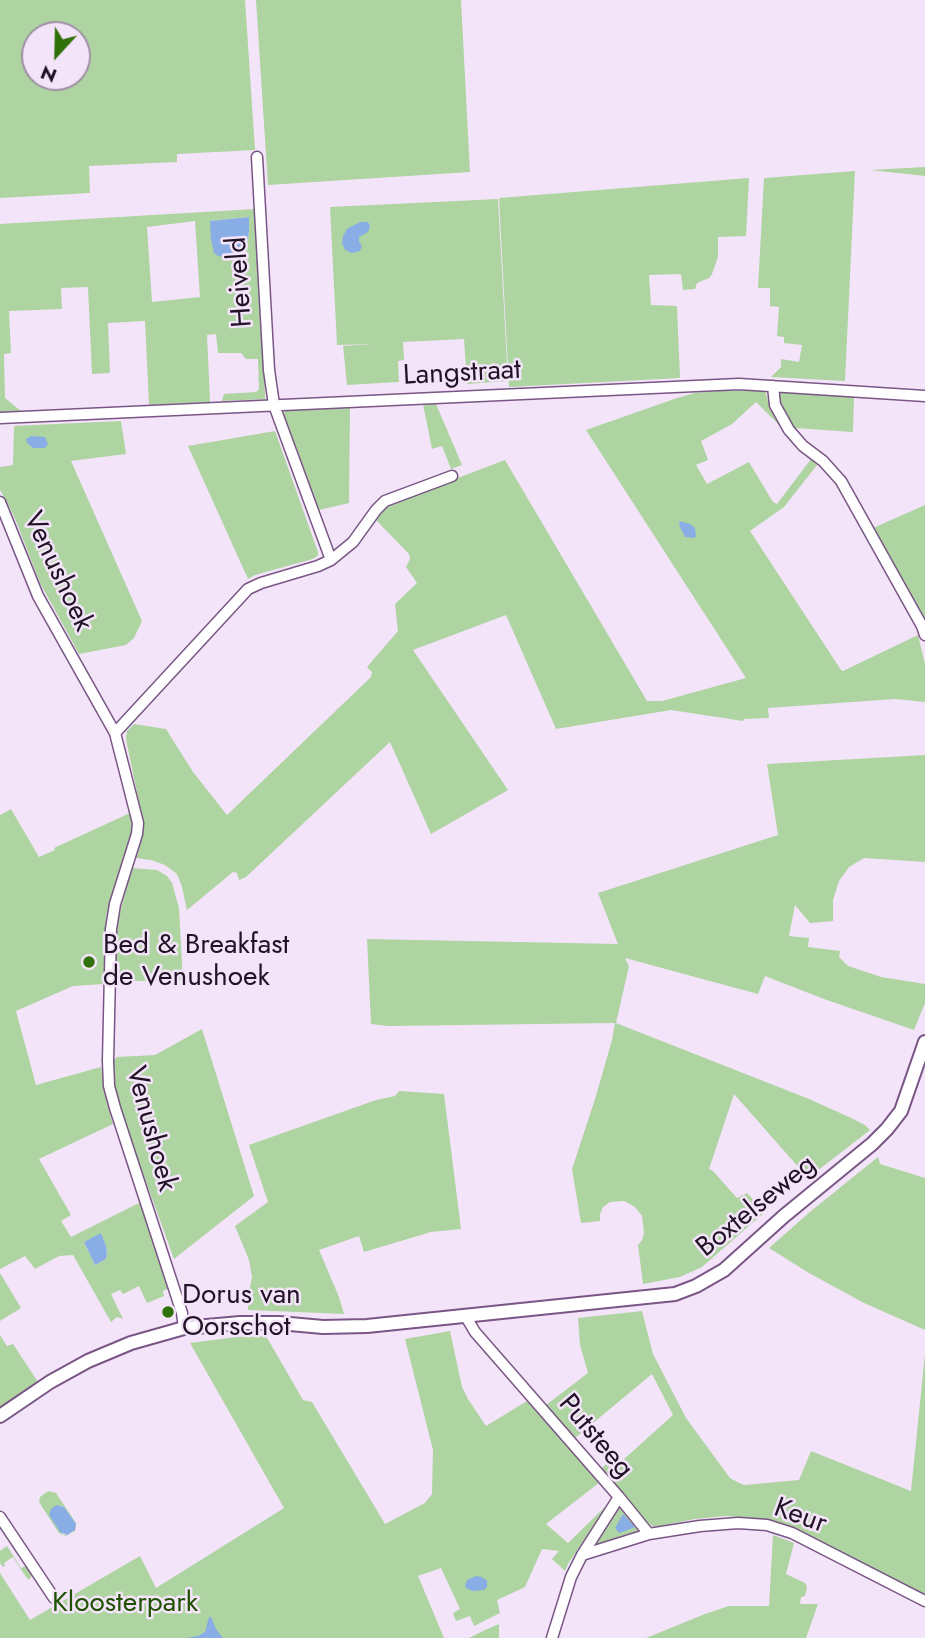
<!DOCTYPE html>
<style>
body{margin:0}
#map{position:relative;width:925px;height:1638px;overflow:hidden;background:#f4e4f9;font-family:Jost,sans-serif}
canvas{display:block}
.north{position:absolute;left:21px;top:21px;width:70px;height:70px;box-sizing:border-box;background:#f4e4f9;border:2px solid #a090a4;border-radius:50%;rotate:202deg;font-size:19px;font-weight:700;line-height:28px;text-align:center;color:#211225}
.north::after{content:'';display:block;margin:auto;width:24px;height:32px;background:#307109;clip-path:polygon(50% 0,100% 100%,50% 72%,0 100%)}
</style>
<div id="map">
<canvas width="925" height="1638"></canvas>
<div class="north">N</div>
</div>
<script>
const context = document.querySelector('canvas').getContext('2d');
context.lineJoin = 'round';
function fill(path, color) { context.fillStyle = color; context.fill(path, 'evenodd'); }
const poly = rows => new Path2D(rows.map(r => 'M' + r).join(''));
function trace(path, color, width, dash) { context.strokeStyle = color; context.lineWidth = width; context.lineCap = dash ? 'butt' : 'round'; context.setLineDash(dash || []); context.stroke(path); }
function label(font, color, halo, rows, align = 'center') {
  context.font = font + ' Jost,sans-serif'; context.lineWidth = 5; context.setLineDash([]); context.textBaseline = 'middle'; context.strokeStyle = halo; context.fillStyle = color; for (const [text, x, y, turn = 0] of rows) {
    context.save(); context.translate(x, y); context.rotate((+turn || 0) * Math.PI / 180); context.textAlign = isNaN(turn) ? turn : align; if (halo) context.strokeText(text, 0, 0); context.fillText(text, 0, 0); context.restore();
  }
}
fill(poly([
 [0,0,245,0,255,150,177,154,177,162,89,166,90,193,0,198],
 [35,35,77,35,77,77,35,77],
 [256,0,461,0,470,172,268,185],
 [925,167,925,176,870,170],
 [855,171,845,381,771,377,781,367,781,359,799,362,802,345,784,343,784,337,777,336,779,307,770,306,770,288,758,288,764,178],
 [749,178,746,236,718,237,718,257,712,274,709,278,697,283,695,289,683,290,681,274,649,275,651,305,677,306,680,378,509,387,499,198],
 [498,199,508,381,467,384,464,339,403,342,404,360,398,361,399,382,347,385,343,346,372,344,337,345,330,207],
 [255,209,264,351,265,399,222,401,224,394,256,392,259,389,258,359,246,359,241,353,218,353,216,334,207,335,210,402,149,405,145,321,108,323,110,373,92,374,88,287,61,288,62,309,9,311,11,353,4,354,5,398,22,412,0,413,0,224],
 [249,217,249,232,245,251,235,257,210,221],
 [195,221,200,297,152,302,147,227],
 [716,391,765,391,771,410,780,426,756,402,732,424,701,441,708,460,696,465,707,484,749,462,773,502,777,504,811,459,817,465,784,507,750,531,841,670,843,671,918,635,925,664,925,702,895,699,768,708,769,718,744,719,743,721,671,710,556,729,506,615,413,650,508,790,431,834,390,742,246,877,239,880,237,873,233,872,187,910,182,887,177,874,165,865,151,860,135,858,141,841,142,828,141,812,126,739,127,731,134,724,166,729,193,772,227,815,371,677,372,672,367,667,398,631,395,604,417,583,406,567,410,559,409,554,375,519,381,511,392,503,505,460,647,701,662,701,746,678,586,430,677,398,695,393],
 [778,391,854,396,853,432,795,428,784,412,778,395],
 [423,404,436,404,462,465,451,469,442,446,432,449],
 [350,408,349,503,319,510,284,414,285,411],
 [121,421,126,454,71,461,142,621,134,638,126,645,79,654,40,583,16,521,7,502,0,490,0,467,13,465,14,426],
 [275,431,318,552,318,555,315,558,309,560,255,575,248,579,188,446],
 [925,505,925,624,917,606,873,528],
 [925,755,925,862,864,858,849,867,839,881,833,900,833,921,810,923,795,905,789,936,809,938,808,947,840,951,839,957,848,966,881,977,925,984,925,1003,914,1030,824,999,765,976,758,994,625,958,629,966,616,1023,809,1099,849,1117,865,1125,870,1130,808,1178,734,1094,709,1169,713,1171,737,1198,747,1193,765,1212,702,1267,680,1277,643,1284,638,1245,642,1240,644,1233,642,1216,635,1207,624,1201,610,1202,603,1207,600,1214,600,1221,581,1223,572,1169,596,1096,612,1040,615,1023,388,1026,371,1024,367,939,618,944,598,893,778,835,767,764],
 [11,809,39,857,55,850,54,848,130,813,132,827,132,834,106,916,104,984,73,986,16,1011,36,1085,101,1067,107,1103,113,1124,39,1159,71,1215,61,1221,71,1237,141,1202,172,1287,163,1291,164,1296,147,1303,139,1286,123,1294,120,1290,111,1294,123,1319,117,1317,111,1322,73,1255,59,1256,35,1269,25,1256,0,1269,0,815],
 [101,1234,106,1246,107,1254,106,1259,95,1265,84,1242],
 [132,868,157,870,167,876,172,883,179,908,183,981,115,981,116,927],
 [202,1029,254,1196,174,1259,120,1110,113,1081,114,1060,117,1057,155,1055],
 [399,1091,444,1094,461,1229,431,1232,364,1252,359,1236,319,1250,339,1297,344,1314,248,1310,249,1292,252,1277,249,1260,235,1226,268,1202,249,1145,376,1100,395,1096],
 [878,1157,880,1164,925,1178,925,1330,864,1303,809,1273,769,1248,811,1211],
 [0,1273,21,1308,0,1321],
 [642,1311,653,1354,686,1418,730,1478,737,1482,744,1485,799,1480,811,1451,911,1491,925,1354,925,1596,820,1543,785,1526,766,1519,725,1516,695,1519,655,1527,650,1525,601,1469,606,1464,613,1469,673,1415,652,1374,575,1438,546,1405,588,1373,580,1345,578,1318],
 [450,1331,462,1387,468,1399,486,1426,527,1401,600,1482,546,1524,568,1543,608,1504,568,1564,565,1571,552,1559,559,1551,542,1549,525,1587,497,1600,500,1613,474,1626,470,1616,456,1621,453,1613,460,1609,441,1568,418,1576,444,1638,0,1638,0,1573,30,1620,140,1556,156,1588,284,1508,190,1343,236,1337,266,1336,303,1400,312,1402,385,1524,425,1503,432,1494,433,1450,405,1339],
 [0,1335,7,1346,13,1344,38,1382,0,1407],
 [48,1491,56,1493,76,1523,75,1531,68,1535,65,1536,59,1533,39,1502,40,1497],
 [57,1505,64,1507,73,1532,67,1535,63,1535],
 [619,1505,642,1530,621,1536,587,1552],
 [773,1535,794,1543,786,1574,805,1583,807,1587,805,1596,801,1597,800,1604,818,1604,806,1638,646,1638,705,1614,729,1606,769,1606],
 [7,1546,21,1568,26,1566,32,1575,29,1580,26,1577,13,1557,4,1563,5,1566,3,1567,0,1563,0,1551],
 [499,1624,499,1638,469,1638,485,1630]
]), '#aed4a1');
fill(poly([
 [249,217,249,232,245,251,235,257,229,258,218,256,214,253,211,239,210,221],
 [360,222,368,222,370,226,368,232,359,237,359,242,362,246,360,251,352,253,345,250,342,243,343,236,347,229],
 [31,436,45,437,48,444,45,448,33,448,27,443,26,439],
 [679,521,690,524,695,528,696,536,694,538,685,537,680,527],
 [101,1233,106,1246,107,1254,106,1259,95,1265,84,1242],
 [57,1505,64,1507,76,1524,75,1530,67,1535,60,1532,49,1515,51,1509],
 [623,1514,635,1527,620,1533,618,1532,615,1528],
 [476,1576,482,1577,487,1581,487,1587,484,1590,473,1591,466,1588,465,1586,467,1580],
 [209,1617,211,1617,216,1629,223,1638,186,1638,198,1636,205,1632]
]), '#89aee5');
const minor = poly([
 [257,157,269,370,274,405,331,560],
 [773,386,775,405,789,430,803,446,823,461,841,481,922,626,925,635],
 [0,418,739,384,925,396],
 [0,502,38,596,115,733,138,823,137,834,115,904,111,929,108,1061,109,1086,115,1108,182,1313,184,1328],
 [115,733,248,589,261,583,318,566,331,560,353,542,376,510,385,501,452,476],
 [466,1317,475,1332,619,1497,649,1534],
 [0,1517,54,1598],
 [582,1555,649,1534,700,1526,738,1523,767,1525,792,1533,925,1601],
 [552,1638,571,1577,582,1555,619,1497]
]);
const secondary = poly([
 [0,1416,50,1382,88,1361,131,1343,184,1328,240,1323,279,1323,323,1327,367,1326,675,1294,696,1286,724,1270,784,1216,872,1144,887,1129,901,1111,925,1042]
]);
trace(minor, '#795685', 13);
trace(secondary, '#795685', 16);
trace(minor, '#fff', 10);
trace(secondary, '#fff', 12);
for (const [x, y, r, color] of [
 [89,962,7,"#307109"],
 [168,1312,7,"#307109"]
]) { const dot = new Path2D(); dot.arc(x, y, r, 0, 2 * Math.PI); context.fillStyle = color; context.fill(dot); trace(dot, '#f4e4f9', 2.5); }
label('28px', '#211225', '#f4e4f9', [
 ["Heiveld",241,282,-94],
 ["Langstraat",462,374,-3],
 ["Venushoek",57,572,65],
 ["Venushoek",150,1129,75],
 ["Boxtelseweg",757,1207,-39],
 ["Putsteeg",595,1437,50],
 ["Keur",800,1517,20]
]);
label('28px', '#211225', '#f4e4f9', [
 ["Bed & Breakfast",103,946],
 ["de Venushoek",103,978],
 ["Dorus van",182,1296],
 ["Oorschot",182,1328]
], 'left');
label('28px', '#1e5200', '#f4e4f9', [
 ["Kloosterpark",125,1604]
]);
</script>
